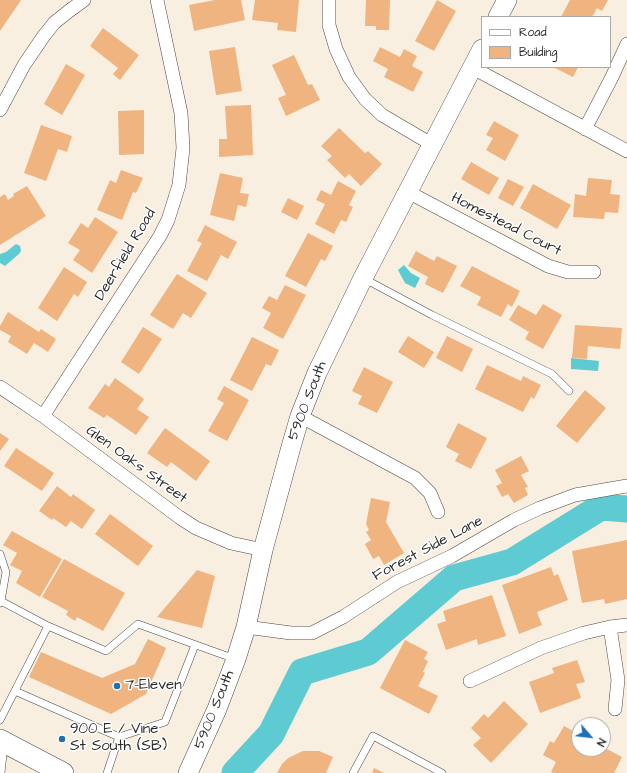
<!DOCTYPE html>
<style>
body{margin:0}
#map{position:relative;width:627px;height:773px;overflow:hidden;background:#f8efe0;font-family:"Architects Daughter",sans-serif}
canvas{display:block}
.legend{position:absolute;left:481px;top:16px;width:130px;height:52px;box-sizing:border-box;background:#fff;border:1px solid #aaa;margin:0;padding:5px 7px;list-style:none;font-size:12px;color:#2b2b2b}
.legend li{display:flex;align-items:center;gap:8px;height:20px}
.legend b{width:20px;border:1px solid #aaa}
.north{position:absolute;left:571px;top:717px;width:40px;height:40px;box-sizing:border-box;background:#fff;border:1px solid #aaa;border-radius:50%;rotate:118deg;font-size:11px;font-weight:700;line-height:16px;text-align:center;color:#2b2b2b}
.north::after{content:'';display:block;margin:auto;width:14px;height:18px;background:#1f6fb2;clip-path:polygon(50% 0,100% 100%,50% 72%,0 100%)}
</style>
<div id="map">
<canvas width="627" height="773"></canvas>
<ul class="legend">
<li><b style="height:5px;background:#fff"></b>Road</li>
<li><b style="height:11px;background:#efb47f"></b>Building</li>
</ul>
<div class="north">N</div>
</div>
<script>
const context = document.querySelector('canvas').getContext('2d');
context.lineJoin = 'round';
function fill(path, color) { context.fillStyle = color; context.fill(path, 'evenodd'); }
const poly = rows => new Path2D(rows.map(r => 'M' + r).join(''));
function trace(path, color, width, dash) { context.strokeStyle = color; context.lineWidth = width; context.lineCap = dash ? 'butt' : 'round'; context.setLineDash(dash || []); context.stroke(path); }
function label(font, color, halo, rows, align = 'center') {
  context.font = font + ' "Architects Daughter",sans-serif'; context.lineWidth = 3; context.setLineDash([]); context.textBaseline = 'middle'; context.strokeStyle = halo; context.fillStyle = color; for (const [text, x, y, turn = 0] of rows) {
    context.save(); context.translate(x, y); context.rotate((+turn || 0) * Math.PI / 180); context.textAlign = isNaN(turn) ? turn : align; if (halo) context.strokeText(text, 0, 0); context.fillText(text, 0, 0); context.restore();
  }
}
fill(poly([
 [16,244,20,246,21,250,20,253,5,266,0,263,0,254,6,252],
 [404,265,411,273,420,278,415,288,405,283,398,270],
 [571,358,599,361,598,371,571,369]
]), '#5dcbd1');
trace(poly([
 [235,773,271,734,302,672,368,652,454,578,512,562,601,507,627,509]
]), '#5dcbd1', 27);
fill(poly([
 [0,0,21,0,0,31],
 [215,0,241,0,245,20,194,31,189,5],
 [255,0,299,0,296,32,277,30,278,23,252,20],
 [366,0,390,0,389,30,376,30,376,26,365,26],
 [437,0,456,11,434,51,415,41],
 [570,0,608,0,602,11,597,8,592,17,561,17],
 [103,28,139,55,120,80,113,74,118,68,90,46],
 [235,47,242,91,216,95,209,51],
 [380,47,400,57,404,49,417,56,412,66,423,72,413,92,384,77,388,69,373,61],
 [294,55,308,85,312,84,320,100,286,116,278,98,286,95,272,65],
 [66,64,85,75,62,115,44,104],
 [553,67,578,67,573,77],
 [251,105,253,155,219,157,219,139,227,139,225,106],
 [144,110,144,154,119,155,118,111],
 [494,121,519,135,505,161,486,150,493,138,486,135],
 [41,125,72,136,67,152,58,149,46,181,24,173],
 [339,128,365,153,368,151,382,164,361,186,349,174,345,178,327,160,332,156,321,146],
 [471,162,499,178,489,195,461,179],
 [121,170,143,178,136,193,133,192,122,220,97,210,110,180,116,183],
 [220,173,243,178,240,193,249,194,246,207,238,205,234,221,210,215],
 [588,178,612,180,610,194,620,195,618,213,605,212,604,219,573,217,575,194,586,196],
 [508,179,524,187,513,206,498,198],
 [338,181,356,191,349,205,353,207,346,222,341,220,334,234,315,224,325,204,316,200,321,190,331,195],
 [533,184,571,205,557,229,520,208],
 [27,186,46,216,0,245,0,197,5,194,8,200,14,196,13,194],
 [288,198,304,206,297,220,281,212],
 [95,217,118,232,92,273,73,260,80,250,68,243,81,223,88,228],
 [205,225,237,242,228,259,221,255,207,281,187,271,202,243,197,241],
 [308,233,333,246,325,261,321,259,306,287,285,276],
 [416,251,434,261,437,256,457,266,443,293,425,284,428,277,408,266],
 [472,266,520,291,512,307,508,304,501,317,477,305,481,297,460,286],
 [64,267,87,282,78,297,74,294,57,321,38,308],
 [177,274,207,293,191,318,183,313,173,329,150,315],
 [285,285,306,295,283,339,263,328,271,313,262,308,269,296,277,300],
 [543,304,562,315,543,349,525,339,529,332,509,320,518,305,536,315],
 [8,312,39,332,41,329,56,339,48,352,34,343,27,354,8,342,11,336,0,330,0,326],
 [575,325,622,328,620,349,588,346,587,359,572,358],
 [143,327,162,339,139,374,121,362],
 [408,336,434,352,424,368,398,352],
 [447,336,473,349,462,372,436,358],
 [252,337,279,350,271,366,266,364,252,391,230,380],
 [487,365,521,381,523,376,541,385,534,399,531,397,523,412,475,389],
 [364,367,393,382,377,413,358,404,362,396,352,391],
 [115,378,144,399,137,409,149,417,136,435,107,415,104,418,88,408,105,384,109,387],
 [224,386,249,400,227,441,208,431,224,403,217,399],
 [585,390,606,408,577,443,556,426],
 [458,423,487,438,471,469,455,461,459,454,446,447],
 [165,428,210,461,196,481,171,462,167,467,147,453],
 [0,433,9,439,0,451],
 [16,448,54,473,42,491,4,466],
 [521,456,529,471,521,475,528,487,525,488,528,495,514,503,508,494,502,497,496,486,502,483,495,470],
 [57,486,71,497,73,494,95,510,82,529,71,521,66,527,53,518,52,520,39,511],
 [371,498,390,502,386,522,404,553,384,565,379,556,373,559,365,544,371,540,366,532,369,530,366,524],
 [110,514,153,546,138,566,95,534],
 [12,531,62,559,40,597,16,583,22,571,10,565,17,553,3,545],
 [627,540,627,599,605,604,604,599,582,603,572,551],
 [64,559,125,593,103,631,77,617,75,621,66,615,68,611,42,597],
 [551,567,554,576,558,574,568,600,537,612,542,625,519,634,502,585],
 [197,570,215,576,202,628,157,617],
 [492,595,506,636,478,645,477,639,446,650,437,624,446,621,443,611],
 [148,639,166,648,146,694,111,714,29,677,41,652,102,678,135,664],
 [405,640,428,652,424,659,428,661,423,672,425,673,418,686,438,696,429,714,380,688],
 [577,660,585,682,576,684,581,698,540,713,529,682,554,673,552,668],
 [504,701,528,724,491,763,473,745,481,738,471,728,484,714,488,718],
 [564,726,579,734,579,749,603,749,603,747,622,757,614,773,554,773,551,772,556,762,543,755,550,741,554,743],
 [303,751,319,751,333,757,326,773,277,773,282,764,288,758],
 [374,768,384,773,372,773]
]), '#efb47f');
const lane = poly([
 [363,278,432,315,552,374,569,391],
 [0,554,6,572,1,601],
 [0,603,1,601,48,626,0,720],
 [48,626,106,651,138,624,235,659],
 [15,691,119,737,165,722,195,645],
 [1,773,4,745],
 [107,773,119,737],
 [353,773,373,736,442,773]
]);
const street = poly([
 [329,0,329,25,336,49,349,77,365,99,382,115,433,145],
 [473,68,627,151],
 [0,110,24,65,43,37,54,23,69,11,84,0],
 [585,129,612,77,627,44],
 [408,192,548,266,568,272,594,272],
 [0,387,43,416,179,517,196,528,231,543,263,550],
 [43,416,160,236,168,220,179,185,183,148,181,113,157,0],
 [300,416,415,478,430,493,438,512],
 [246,627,291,633,312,633,343,617,397,582,452,556,514,520,540,508,575,495,627,486],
 [610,627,618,680,615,709],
 [470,681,541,648,584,633,610,627,627,625]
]);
const secondary = poly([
 [498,17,507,0],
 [188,773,217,709,236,659,246,627,263,550,291,447,300,416,317,373,363,278,482,49]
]);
const primary = poly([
 [0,740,63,773]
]);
trace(lane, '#4a4846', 8);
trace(street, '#4a4846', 14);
trace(secondary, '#4a4846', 20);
trace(primary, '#4a4846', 22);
trace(lane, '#fff', 7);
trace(street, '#fff', 13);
trace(secondary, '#fff', 19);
trace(primary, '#fff', 21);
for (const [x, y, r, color] of [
 [117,686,4,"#1f6fb2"],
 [62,739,4,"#1f6fb2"]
]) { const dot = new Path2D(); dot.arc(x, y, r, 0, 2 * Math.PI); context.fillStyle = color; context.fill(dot); trace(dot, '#fff', 1.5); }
label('15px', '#2b2b2b', '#fff', [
 ["Homestead Court",506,225,27],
 ["Deerfield Road",126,255,-59],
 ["5900 South",308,401,-69],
 ["Glen Oaks Street",136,465,36],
 ["Forest Side Lane",428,549,-28],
 ["5900 South",215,710,-68]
]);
label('15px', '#2b2b2b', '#fff', [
 ["7-Eleven",125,686],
 ["900 E / Vine",70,730],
 ["St South (SB)",70,747]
], 'left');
</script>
